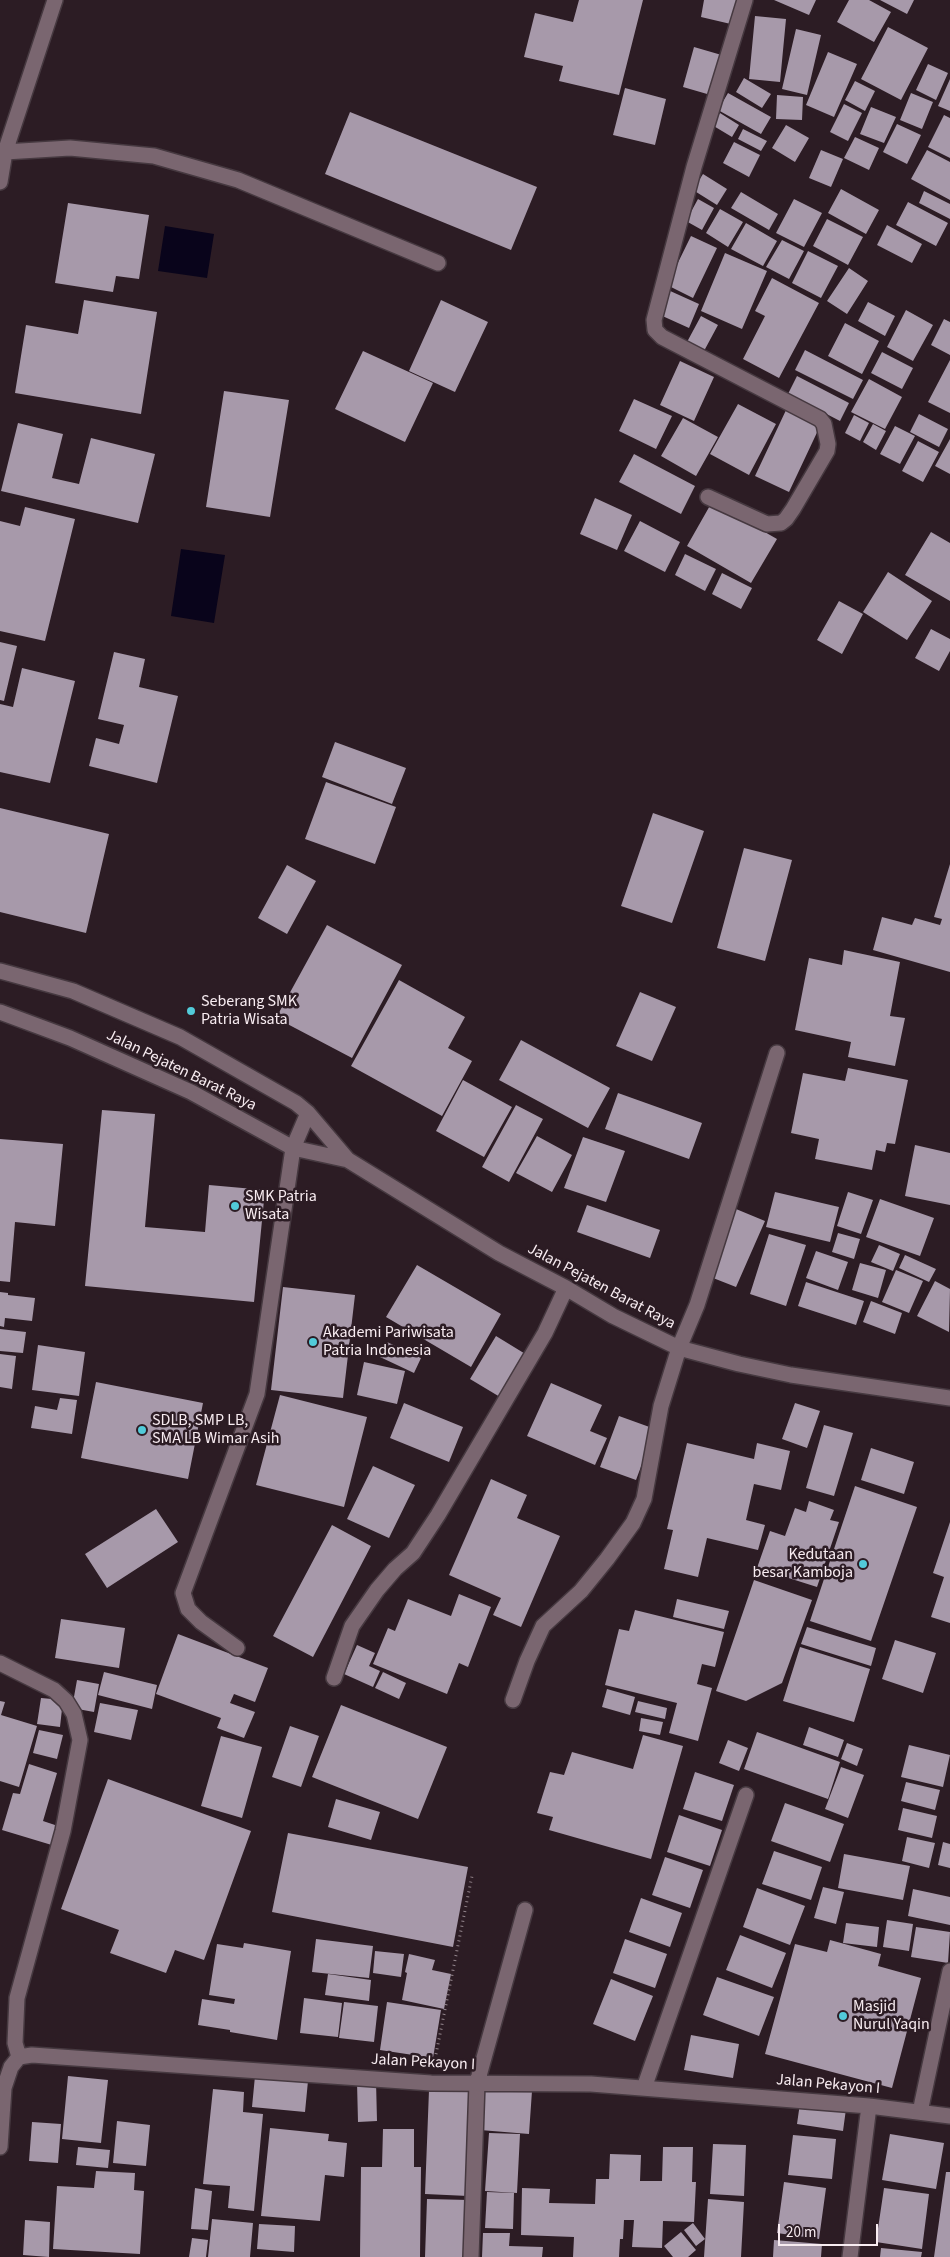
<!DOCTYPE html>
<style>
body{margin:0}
#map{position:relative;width:950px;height:2257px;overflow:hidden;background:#2c1c24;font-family:"Source Sans 3",sans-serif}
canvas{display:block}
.scale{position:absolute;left:778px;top:2224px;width:100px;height:22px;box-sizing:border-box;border:2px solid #f8ecf1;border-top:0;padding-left:6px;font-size:15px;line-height:18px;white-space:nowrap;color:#f8ecf1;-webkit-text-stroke:4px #2c1c24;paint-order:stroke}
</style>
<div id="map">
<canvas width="950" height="2257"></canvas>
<div class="scale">20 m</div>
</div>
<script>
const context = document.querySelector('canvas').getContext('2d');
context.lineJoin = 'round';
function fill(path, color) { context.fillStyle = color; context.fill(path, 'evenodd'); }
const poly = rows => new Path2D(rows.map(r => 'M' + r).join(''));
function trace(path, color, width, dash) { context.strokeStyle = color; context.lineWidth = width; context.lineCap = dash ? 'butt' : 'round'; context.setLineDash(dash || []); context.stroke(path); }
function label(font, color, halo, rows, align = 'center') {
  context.font = font + ' "Source Sans 3",sans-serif'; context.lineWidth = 5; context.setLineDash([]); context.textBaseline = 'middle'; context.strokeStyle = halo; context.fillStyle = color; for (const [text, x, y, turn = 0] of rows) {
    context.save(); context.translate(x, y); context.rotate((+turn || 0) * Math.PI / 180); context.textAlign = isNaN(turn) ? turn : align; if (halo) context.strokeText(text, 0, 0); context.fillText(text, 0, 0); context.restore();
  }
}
fill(poly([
 [165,226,214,234,207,278,158,271],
 [181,549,225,555,214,623,171,616]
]), '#09041b');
fill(poly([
 [579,0,643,0,619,95,559,81,563,66,524,57,535,13,573,22],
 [704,0,740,0,735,25,701,17],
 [774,0,816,0,809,15],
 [849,0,869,0,891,12,874,42,837,22],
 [880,0,914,0,907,14],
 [755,16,786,19,780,82,749,79],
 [888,27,928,48,901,100,861,79],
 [796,29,821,35,807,95,782,89],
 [694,47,725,56,714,96,683,87],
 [828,52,857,64,834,117,806,105],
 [928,64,948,73,936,100,916,90],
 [744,78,771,94,762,108,736,92],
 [950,79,950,111,938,106],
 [855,81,875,91,865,111,845,100],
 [625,88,666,99,655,145,613,135],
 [728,93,771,117,761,134,718,110],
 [911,93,933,102,922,129,900,120],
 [777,95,803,97,802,120,776,119],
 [844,104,862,113,848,141,830,132],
 [871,107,896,117,884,143,860,134],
 [350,112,537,187,511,250,325,174],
 [720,113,739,125,732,137,712,125],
 [944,115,950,118,950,158,928,147],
 [897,124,921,135,907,164,883,152],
 [786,125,809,138,795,162,772,148],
 [743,129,767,141,761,151,738,139],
 [855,137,879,148,869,170,844,158],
 [734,142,760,155,749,177,723,163],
 [821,150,843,159,831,187,809,178],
 [927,150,950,162,950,200,911,179],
 [703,174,727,189,717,205,693,190],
 [841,189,879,210,866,234,828,213],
 [924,191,950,204,950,219,919,203],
 [741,192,778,214,769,230,731,208],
 [698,199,714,208,702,230,686,221],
 [794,199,822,213,804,247,776,233],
 [908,202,948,223,936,246,896,225],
 [68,203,149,215,139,279,116,276,113,292,55,283],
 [720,209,743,222,728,247,706,233],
 [827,219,863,237,848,265,813,246],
 [746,223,777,241,763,266,731,249],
 [887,225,922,244,912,263,877,245],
 [691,236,717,248,693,298,667,285],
 [782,240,804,251,789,279,766,267],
 [808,251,838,266,821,298,792,283],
 [725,253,767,271,742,329,701,311],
 [849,268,868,281,847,314,827,301],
 [772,278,819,303,779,378,743,359,765,316,755,311],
 [668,290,699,304,689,328,658,314],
 [84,300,157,312,141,414,15,393,26,325,78,334],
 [441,300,488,322,455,392,409,371],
 [868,302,895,316,885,336,858,321],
 [906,310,933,325,913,361,887,347],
 [701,316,718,325,704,351,687,342],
 [944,319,950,322,950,355,931,345],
 [845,323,879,341,862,374,828,356],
 [805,350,863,380,853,399,795,370],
 [363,351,433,383,405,442,335,409],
 [882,352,913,368,902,389,871,373],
 [950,360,950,413,928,402],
 [680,361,714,377,694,421,660,405],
 [797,376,849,403,840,421,788,394],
 [869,379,902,397,885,429,851,412],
 [224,391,289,400,270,517,206,507],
 [634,399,672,416,656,449,619,431],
 [738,404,776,424,749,475,710,454],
 [787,408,821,424,789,492,755,476],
 [919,414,948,429,939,447,910,432],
 [854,415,869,423,860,441,845,433],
 [683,418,718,437,696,476,661,456],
 [18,423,63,434,52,478,79,484,91,438,155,454,138,523,1,491],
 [873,424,886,431,876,450,863,442],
 [895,426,915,436,900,464,880,454],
 [950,439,950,474,935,466],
 [918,441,939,452,923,482,902,471],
 [634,454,695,486,681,514,619,482],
 [595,498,632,515,617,550,580,534],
 [712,502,777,539,751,583,687,546],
 [25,507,75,519,45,641,0,631,0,521,20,526],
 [640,521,680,542,665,572,624,551],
 [931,532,950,543,950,601,905,575],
 [685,554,716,569,705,591,675,575],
 [888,572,932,601,907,640,863,612],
 [722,573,752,588,741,609,712,594],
 [839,601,863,614,842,654,817,640],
 [931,629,950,639,950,651,939,671,915,658],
 [0,642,17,646,4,701,0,700],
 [114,652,145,659,139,687,178,696,157,783,89,766,96,738,119,744,124,725,98,719],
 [22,668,75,681,50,783,0,772,0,704,13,707],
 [335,742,406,768,392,804,322,777],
 [326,782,396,807,375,864,305,839],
 [0,808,109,834,86,933,0,912],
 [653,813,704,831,672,923,621,906],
 [744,848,792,860,765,961,717,948],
 [950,864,950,972,873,950,882,917,912,925,915,918,940,925,942,919,934,917],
 [287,865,316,881,287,934,258,918],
 [327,925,402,965,352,1058,276,1018],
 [844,950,900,962,890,1016,905,1018,895,1066,848,1057,851,1042,795,1030,809,958,842,965],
 [399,980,465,1017,448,1048,472,1061,442,1116,351,1066],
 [640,992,676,1007,652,1061,616,1046],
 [521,1040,610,1088,588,1128,499,1080],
 [848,1068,908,1080,895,1144,887,1143,885,1152,876,1150,872,1170,815,1159,819,1139,791,1133,803,1073,845,1081],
 [463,1080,512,1107,484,1157,436,1131],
 [618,1093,702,1123,689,1159,605,1129],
 [516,1105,543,1119,509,1182,482,1167],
 [102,1110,155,1114,145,1227,205,1232,209,1185,265,1190,254,1302,85,1286],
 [537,1136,572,1155,552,1192,516,1173],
 [583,1137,625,1151,606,1202,564,1188],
 [0,1139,63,1144,55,1226,15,1222,10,1282,0,1281],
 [915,1145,950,1153,950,1205,905,1196],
 [775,1192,839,1207,830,1242,766,1227],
 [848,1192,873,1200,861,1234,837,1226],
 [880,1199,934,1218,920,1256,866,1237],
 [587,1205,660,1230,650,1258,577,1232],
 [736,1209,765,1221,736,1287,708,1276],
 [838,1233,860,1239,854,1259,832,1252],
 [769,1234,806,1245,786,1306,750,1294],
 [879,1245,900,1254,893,1271,871,1262],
 [816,1251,848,1262,838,1290,806,1278],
 [905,1255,936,1269,929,1282,899,1268],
 [860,1263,886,1270,878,1298,852,1290],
 [417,1265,501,1314,471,1367,386,1317],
 [896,1270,923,1281,909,1313,882,1302],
 [935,1281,950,1289,949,1332,917,1316],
 [806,1282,864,1301,856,1325,798,1306],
 [283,1287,355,1295,343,1398,271,1390],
 [0,1292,8,1293,8,1295,35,1298,32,1321,5,1318,4,1327,0,1326],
 [871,1301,902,1313,895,1334,863,1322],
 [0,1329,26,1332,23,1353,0,1351],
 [496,1336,527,1355,500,1397,470,1379],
 [387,1342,421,1358,414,1373,380,1357],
 [38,1345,85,1352,79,1396,32,1390],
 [0,1354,16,1356,12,1389,0,1387],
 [364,1362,405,1371,397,1404,357,1395],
 [96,1382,203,1403,188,1479,81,1458],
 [551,1383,602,1405,590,1431,607,1438,595,1465,527,1436],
 [280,1395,367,1417,344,1507,256,1485],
 [60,1398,77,1400,72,1434,31,1428,35,1406,57,1410],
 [404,1403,463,1427,449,1462,390,1438],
 [795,1403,820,1411,807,1448,782,1439],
 [619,1416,655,1429,636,1480,600,1467],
 [824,1425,853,1433,834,1496,806,1488],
 [687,1443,754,1459,757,1443,790,1451,781,1490,754,1484,746,1520,765,1525,758,1550,707,1538,698,1577,664,1569,673,1530,667,1529],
 [871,1448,914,1462,904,1494,861,1480],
 [373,1466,415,1485,389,1538,347,1519],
 [491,1479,527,1495,517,1518,560,1536,521,1627,493,1615,501,1598,449,1575],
 [855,1486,917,1507,871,1641,810,1621],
 [809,1501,834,1510,830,1520,839,1522,817,1587,757,1568,770,1531,785,1536,795,1508,806,1512],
 [156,1509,178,1542,107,1588,85,1554],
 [950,1522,950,1623,931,1617,944,1577,933,1573],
 [332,1525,371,1546,313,1657,273,1636],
 [754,1580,812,1600,782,1683,746,1701,716,1691],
 [459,1594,491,1607,468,1667,459,1663,447,1694,373,1664,388,1628,395,1631,408,1599,451,1616],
 [677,1599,729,1611,724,1629,673,1617],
 [635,1610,724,1632,715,1667,702,1664,697,1684,712,1688,698,1741,669,1733,677,1703,605,1685,619,1629,629,1631],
 [61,1619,125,1628,119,1668,55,1658],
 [807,1627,876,1648,871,1666,801,1644],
 [178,1634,268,1668,255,1702,234,1694,230,1703,255,1712,244,1738,217,1728,221,1718,156,1694],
 [895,1640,936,1653,923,1693,882,1679],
 [357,1645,375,1653,369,1666,380,1671,373,1687,344,1674],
 [800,1647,870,1669,854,1722,783,1701],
 [104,1672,157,1685,152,1709,98,1695],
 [383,1672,406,1683,399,1699,375,1688],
 [77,1680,99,1684,94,1712,72,1708],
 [607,1689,635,1697,630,1715,602,1707],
 [41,1698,63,1700,60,1727,37,1724],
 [0,1701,5,1702,1,1715,37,1726,19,1787,0,1781],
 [638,1701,667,1708,665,1719,635,1712],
 [100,1703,138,1710,131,1740,94,1732],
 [341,1705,447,1747,418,1819,312,1777],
 [641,1718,663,1722,660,1735,639,1731],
 [290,1726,319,1736,301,1787,272,1777],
 [809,1727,844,1740,838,1757,803,1745],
 [39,1730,63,1735,57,1759,33,1753],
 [757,1732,840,1762,828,1799,744,1769],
 [643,1735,683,1746,651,1859,549,1830,553,1817,537,1813,550,1772,564,1775,572,1752,633,1769],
 [221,1736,262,1747,242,1818,201,1806],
 [728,1740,748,1748,739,1771,719,1763],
 [847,1743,863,1749,857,1766,841,1759],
 [909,1745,950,1755,943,1787,901,1777],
 [29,1764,57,1773,43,1821,61,1827,55,1846,2,1830,13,1793,20,1794],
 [841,1767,864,1775,848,1818,825,1809],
 [695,1772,734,1785,722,1821,683,1809],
 [108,1779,251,1831,204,1960,175,1950,166,1973,110,1953,119,1930,61,1909],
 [906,1782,940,1790,935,1810,901,1801],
 [336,1799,380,1812,371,1840,328,1827],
 [785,1803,844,1824,830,1862,771,1841],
 [903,1808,937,1816,932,1838,898,1830],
 [679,1815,722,1830,710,1866,667,1852],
 [288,1833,468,1867,453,1947,272,1912],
 [907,1837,935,1843,929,1868,902,1861],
 [943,1842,950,1844,950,1868,938,1865],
 [774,1851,822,1867,811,1900,762,1884],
 [844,1854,910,1866,903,1900,838,1888],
 [665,1857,703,1870,690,1908,652,1895],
 [823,1887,844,1892,836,1924,814,1918],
 [757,1888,805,1906,790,1945,743,1927],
 [913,1889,950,1897,950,1925,908,1916],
 [641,1898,682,1913,670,1947,629,1932],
 [887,1920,913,1924,909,1951,883,1947],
 [846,1923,879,1927,877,1947,843,1943],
 [916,1927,950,1932,948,1963,911,1957],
 [740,1935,786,1953,772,1988,726,1970],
 [316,1939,373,1946,369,1978,312,1972],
 [625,1939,667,1954,655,1988,613,1973],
 [830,1940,881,1954,878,1966,921,1978,892,2088,765,2054,795,1944,827,1952],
 [244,1943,291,1951,277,2040,230,2032,230,2030,198,2025,202,1999,234,2004,235,1999,209,1995,217,1944,243,1948],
 [375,1951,404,1954,401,1977,373,1973],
 [409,1954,435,1960,432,1970,451,1974,444,2009,402,2000,407,1973,405,1972],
 [328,1974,371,1980,369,2001,325,1995],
 [717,1977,774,1997,759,2036,703,2015],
 [611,1979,653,1996,635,2041,593,2024],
 [304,1998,342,2003,338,2037,300,2033],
 [344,2002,378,2006,374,2042,339,2038],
 [387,2002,441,2010,433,2058,380,2050],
 [691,2035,739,2044,733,2078,684,2070],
 [68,2076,108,2080,101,2143,62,2139],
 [255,2076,308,2081,305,2112,252,2107],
 [376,2081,377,2121,358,2122,357,2082],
 [484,2086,532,2091,529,2134,480,2130],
 [213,2089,244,2092,243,2112,263,2114,254,2211,228,2208,230,2186,203,2184],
 [429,2090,472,2092,468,2196,425,2194],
 [800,2103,846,2109,843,2131,797,2124],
 [117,2121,150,2125,146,2166,113,2163],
 [32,2122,61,2124,58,2163,29,2161],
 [270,2128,329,2134,328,2141,347,2143,344,2177,325,2175,320,2221,261,2216],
 [383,2129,414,2129,414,2167,421,2167,420,2257,360,2257,361,2167,382,2167],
 [489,2133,520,2134,517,2193,485,2191],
 [890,2134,944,2143,936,2189,882,2180],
 [793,2135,836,2139,832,2179,788,2175],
 [713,2144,746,2145,744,2196,710,2194],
 [78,2147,110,2150,108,2168,76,2165],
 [663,2147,693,2147,692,2182,696,2182,694,2222,663,2221,662,2248,632,2247,634,2220,624,2220,623,2239,620,2239,619,2257,573,2257,574,2237,521,2235,522,2188,550,2189,549,2203,595,2204,596,2179,609,2179,610,2154,641,2155,640,2181,662,2181],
 [96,2171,135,2173,134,2190,144,2191,140,2254,53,2249,57,2186,94,2188],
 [946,2172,950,2172,950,2257,934,2257],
 [784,2182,826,2188,819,2239,777,2233],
 [195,2188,212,2191,208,2230,191,2229],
 [884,2188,929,2194,922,2249,876,2242],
 [487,2192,514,2193,513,2229,485,2228],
 [427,2199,469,2200,467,2257,425,2257],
 [708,2199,744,2202,741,2257,704,2257],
 [212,2219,253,2223,250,2257,208,2257],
 [25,2220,50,2222,49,2257,23,2255],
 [693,2223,705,2239,696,2246,684,2230],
 [259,2224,295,2226,294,2252,257,2249],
 [681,2232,696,2250,688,2257,673,2257,664,2246],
 [483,2233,510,2233,509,2246,543,2247,542,2257,482,2257],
 [192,2238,208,2240,206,2257,189,2257],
 [774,2240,822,2244,821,2257,773,2257],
 [881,2248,922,2252,921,2257,880,2257]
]), '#a799aa');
const minor = poly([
 [5,152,70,148,154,156,238,180,438,263],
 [0,182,5,152,55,0],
 [708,497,767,524,781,523,786,519,793,509,827,451,828,444,824,424,820,419,662,337,655,330,654,320,694,167,745,0],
 [0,971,73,991,180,1037,296,1103,308,1113,348,1160],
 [0,1012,70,1038,191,1092,293,1148,348,1160,499,1253,566,1288,613,1316,679,1348,739,1364,791,1375,950,1398],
 [237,1648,201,1622,188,1609,183,1593,257,1394,293,1148,308,1113],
 [0,1663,54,1690,66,1701,74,1714,80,1740,63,1831,17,1998,15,2043,19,2057],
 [334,1678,352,1626,377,1590,395,1569,413,1553,438,1515,545,1333,566,1288],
 [513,1700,527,1661,543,1626,581,1591,607,1559,633,1523,644,1499,661,1406,679,1348,697,1305,777,1053],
 [644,2088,746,1795],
 [920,2112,950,1971],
 [0,2147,4,2088,11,2067,19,2057,32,2055,431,2083,591,2084,869,2106,950,2116],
 [471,2257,477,2083,525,1910],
 [850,2257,869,2106]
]);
trace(minor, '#463940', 18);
trace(poly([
 [435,2059,472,1876]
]), '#92848b', 3, [1, 4]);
trace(minor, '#7a6670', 15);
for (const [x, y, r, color] of [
 [191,1011,5,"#52cbd9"],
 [235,1206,5,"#52cbd9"],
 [313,1342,5,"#52cbd9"],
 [142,1430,5,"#52cbd9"],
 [863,1564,5,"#52cbd9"],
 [843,2016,5,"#52cbd9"]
]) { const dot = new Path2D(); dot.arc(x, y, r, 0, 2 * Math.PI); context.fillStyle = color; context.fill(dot); trace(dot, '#2c1c24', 2); }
label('16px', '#f8ecf1', '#2c1c24', [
 ["Seberang SMK",201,1002],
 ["Patria Wisata",201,1020],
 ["SMK Patria",245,1197],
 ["Wisata",245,1215],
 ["Akademi Pariwisata",323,1333],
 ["Patria Indonesia",323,1351],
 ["SDLB, SMP LB,",152,1421],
 ["SMA LB Wimar Asih",152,1439],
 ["Kedutaan",853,1555,"right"],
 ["besar Kamboja",853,1573,"right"],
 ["Masjid",853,2007],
 ["Nurul Yaqin",853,2025]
], 'left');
label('16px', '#f8ecf1', '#2c1c24', [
 ["Jalan Pejaten Barat Raya",181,1071,26],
 ["Jalan Pejaten Barat Raya",601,1287,28],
 ["Jalan Pekayon I",423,2063,3],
 ["Jalan Pekayon I",828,2085,5]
]);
</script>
